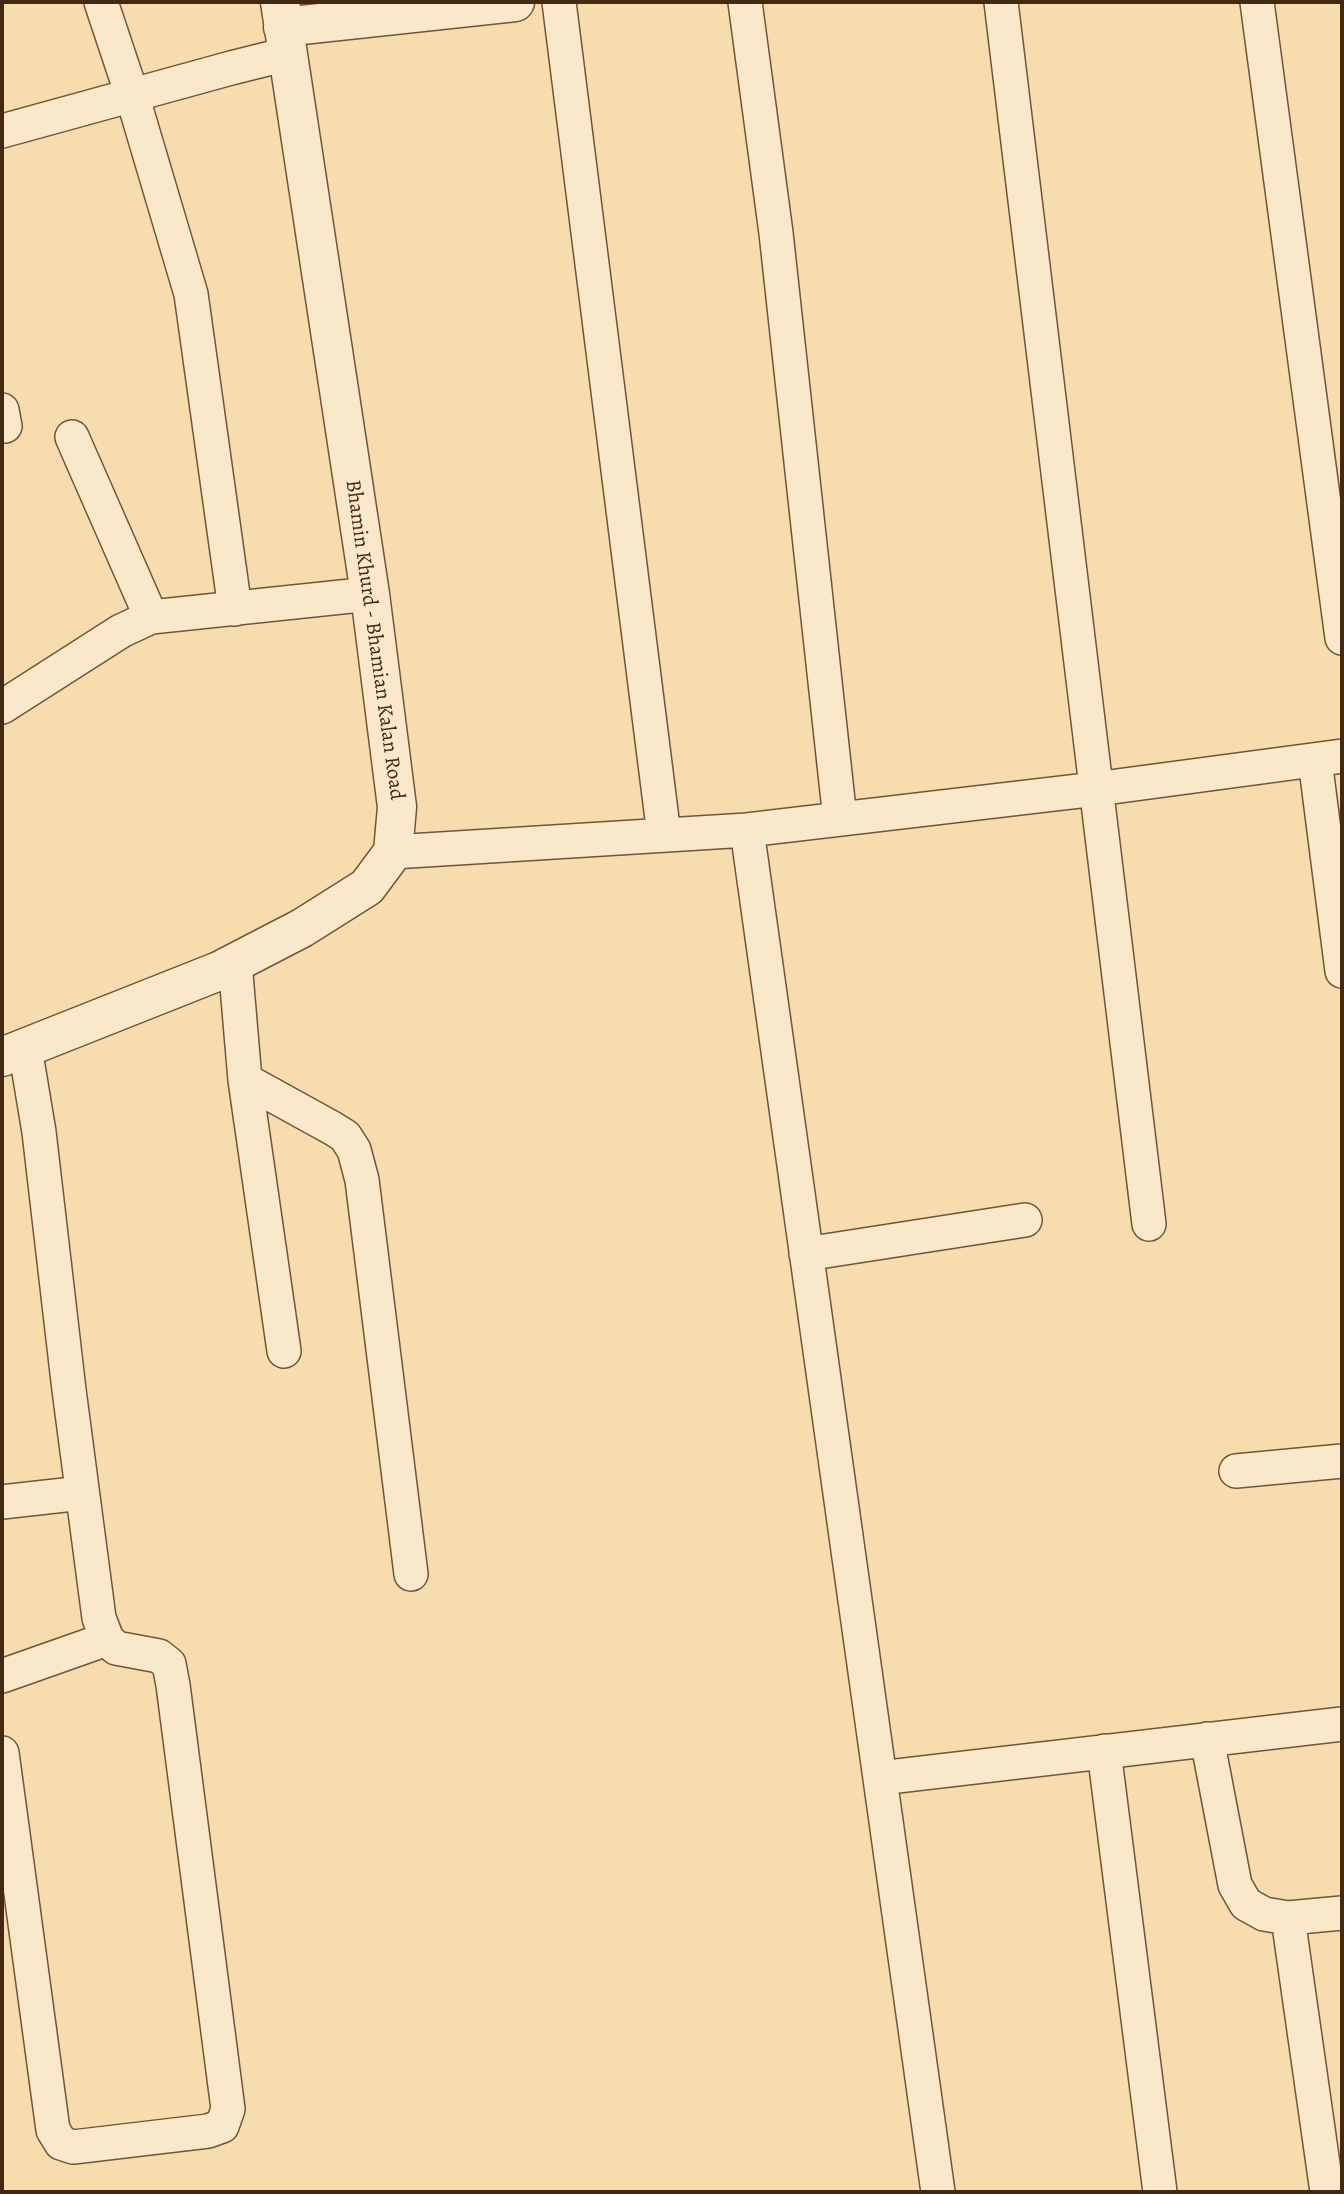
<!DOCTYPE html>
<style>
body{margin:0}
#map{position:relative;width:1344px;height:2194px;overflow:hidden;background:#f7dcad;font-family:Alegreya,serif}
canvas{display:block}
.frame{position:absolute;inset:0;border:4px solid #432812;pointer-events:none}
</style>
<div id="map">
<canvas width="1344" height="2194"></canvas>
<div class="frame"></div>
</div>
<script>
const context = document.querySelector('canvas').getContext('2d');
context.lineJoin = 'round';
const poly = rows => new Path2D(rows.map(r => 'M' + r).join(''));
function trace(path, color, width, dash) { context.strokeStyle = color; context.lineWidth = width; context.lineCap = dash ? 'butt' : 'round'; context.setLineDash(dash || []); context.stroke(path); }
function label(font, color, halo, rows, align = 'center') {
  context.font = font + ' Alegreya,serif'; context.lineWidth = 5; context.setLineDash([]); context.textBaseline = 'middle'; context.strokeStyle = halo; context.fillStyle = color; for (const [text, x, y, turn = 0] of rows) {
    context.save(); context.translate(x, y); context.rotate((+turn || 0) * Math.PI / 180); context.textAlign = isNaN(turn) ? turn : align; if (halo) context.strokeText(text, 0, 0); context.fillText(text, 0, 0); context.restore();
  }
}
const minor = poly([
 [101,2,132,95,191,294,235,609],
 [559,2,664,835],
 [745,2,776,233,840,819],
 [1001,2,1149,1224],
 [1257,2,1342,638],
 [2,131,231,68,287,54],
 [2,410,5,426],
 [72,437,151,617],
 [2,707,121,631,151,617,370,594],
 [1315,760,1342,971],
 [747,830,938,2192],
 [393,852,747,830,1096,789,1342,756],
 [235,963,245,1080,284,1351],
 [245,1080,332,1128,345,1136,354,1150,362,1180,411,1574],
 [806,1254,1025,1220],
 [1236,1471,1342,1461],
 [2,1502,82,1493],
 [2,1676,107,1639],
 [1207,1739,1235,1885,1246,1904,1264,1914,1288,1918,1342,1913],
 [1104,1751,1160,2192],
 [2,1753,53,2130,61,2143,73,2147,208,2131,222,2126,228,2109,173,1685,169,1664,159,1656,116,1648,107,1639,99,1618,69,1390,39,1132,25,1048],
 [880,1778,1342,1724],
 [1288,1918,1327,2192]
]);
const tertiary = poly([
 [283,27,515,2],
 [2,1057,219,971,302,928,367,887,393,852,397,807,370,594,280,2]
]);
trace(minor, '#705539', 36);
trace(tertiary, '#705539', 41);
trace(minor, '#fae8ca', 33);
trace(tertiary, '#fae8ca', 38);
label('21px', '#432812', '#fae8ca', [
 ["Bhamin Khurd - Bhamian Kalan Road",374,640,82]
]);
</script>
